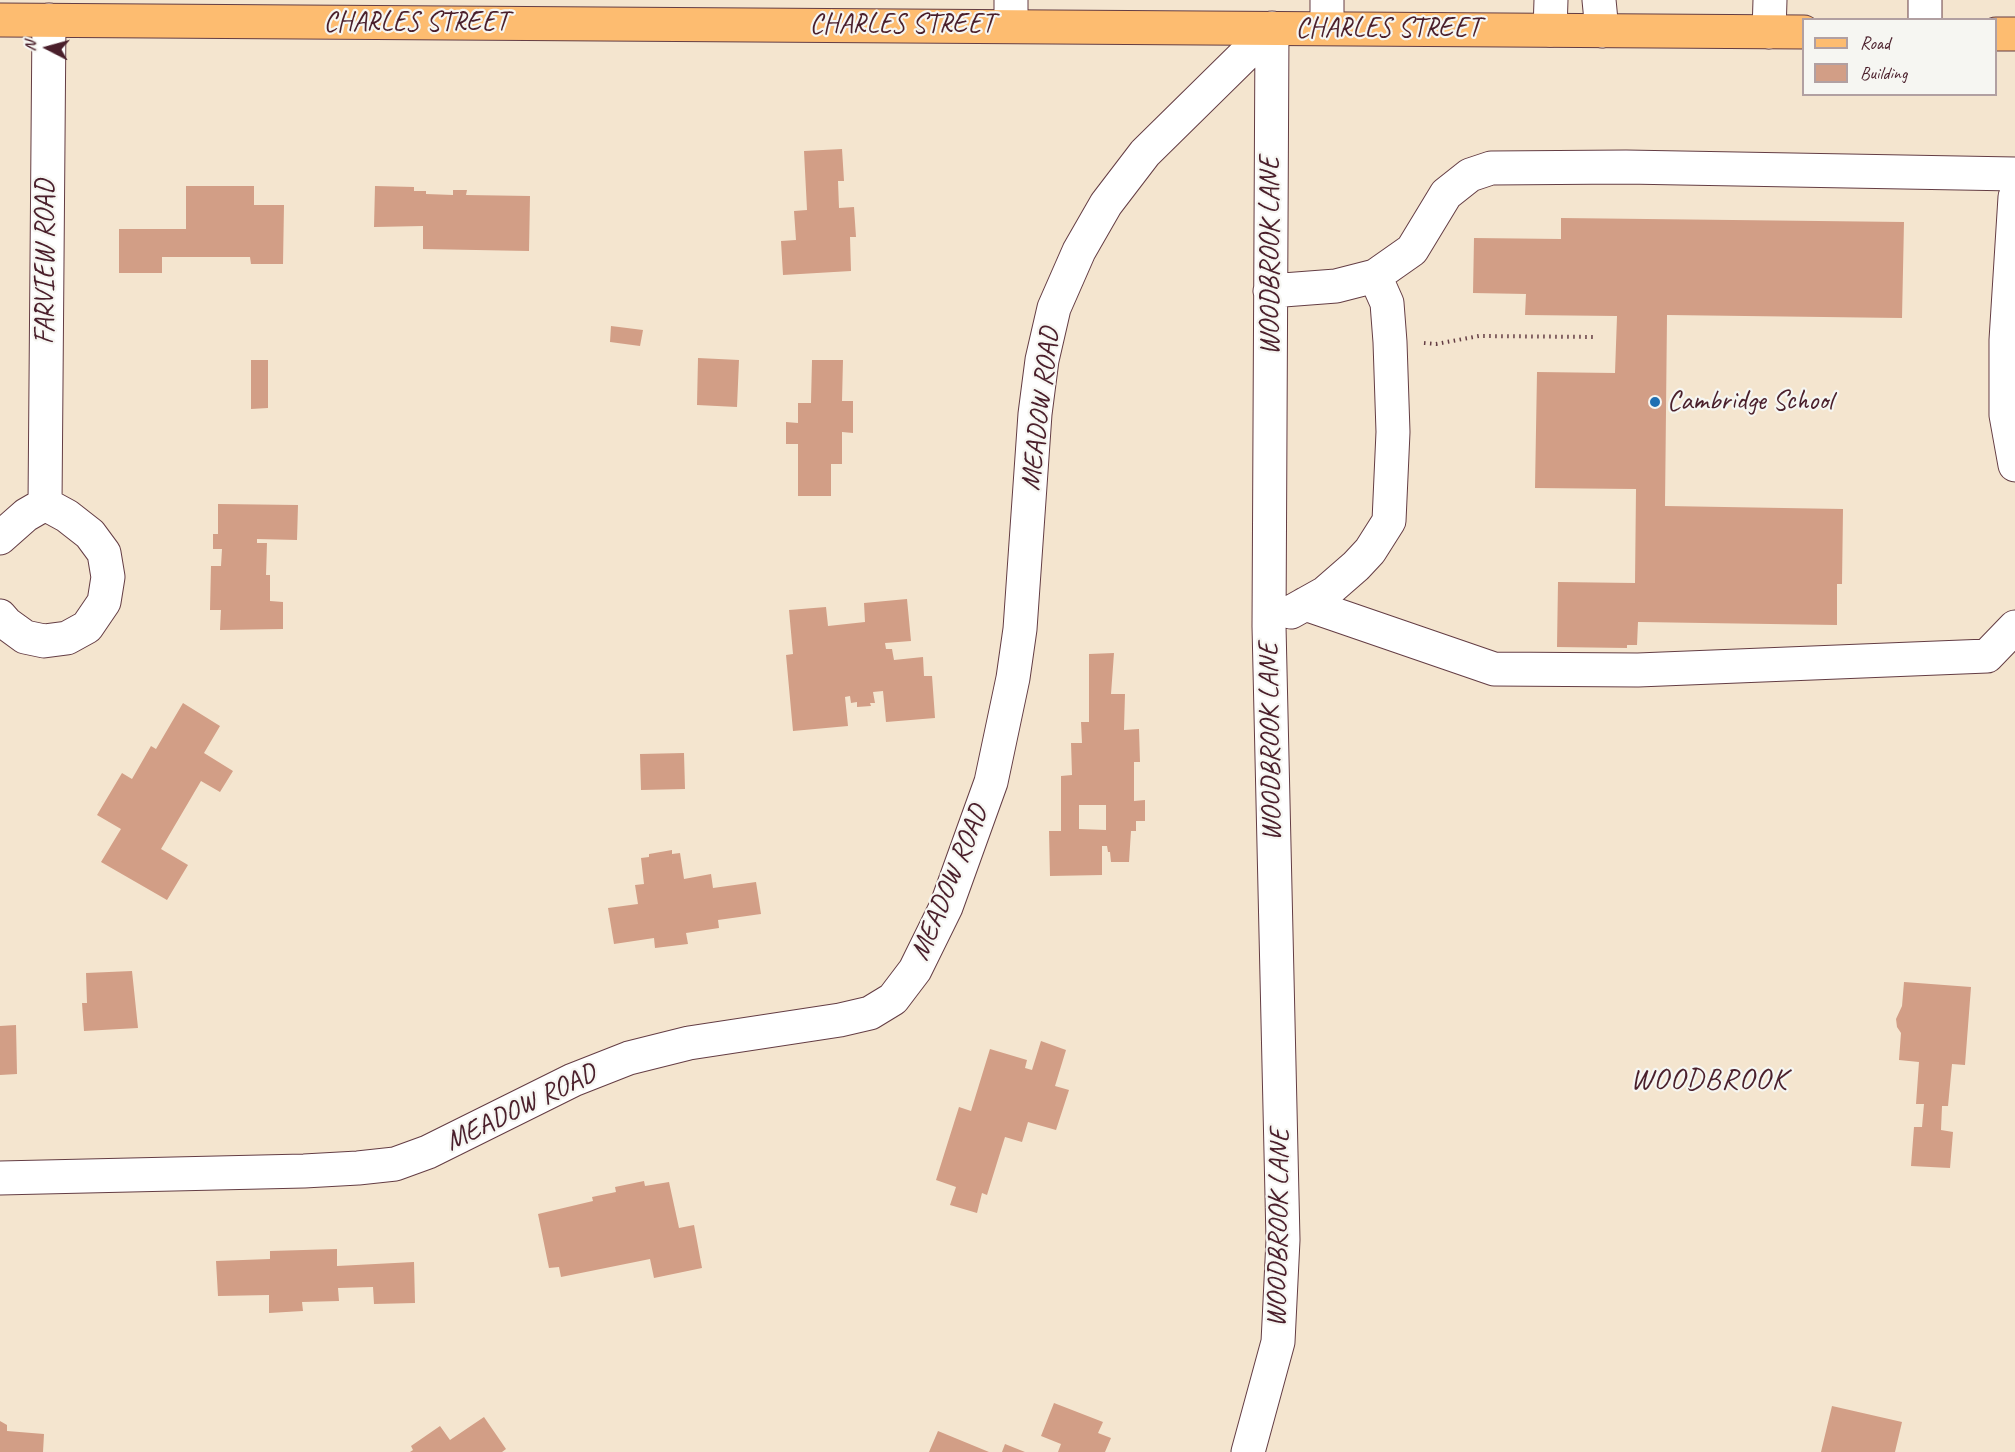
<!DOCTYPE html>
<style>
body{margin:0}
#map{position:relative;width:2015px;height:1452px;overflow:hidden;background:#f4e5cf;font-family:Caveat,sans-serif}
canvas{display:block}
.legend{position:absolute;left:1802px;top:18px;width:195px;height:78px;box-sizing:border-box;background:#f6f6f2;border:2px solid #b1a0a2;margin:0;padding:8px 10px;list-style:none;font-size:18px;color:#4a1f2b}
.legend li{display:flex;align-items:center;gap:12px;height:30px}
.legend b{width:30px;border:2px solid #b1a0a2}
.north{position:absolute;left:18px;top:18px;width:60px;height:60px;-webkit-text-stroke:4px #f6f6f2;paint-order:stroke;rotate:276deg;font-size:16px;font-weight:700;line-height:24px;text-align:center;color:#4a1f2b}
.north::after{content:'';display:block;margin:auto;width:21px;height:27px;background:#4a1f2b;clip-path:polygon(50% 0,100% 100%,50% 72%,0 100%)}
</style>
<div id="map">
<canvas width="2015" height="1452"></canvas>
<ul class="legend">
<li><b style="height:8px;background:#fdbc70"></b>Road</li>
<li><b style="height:16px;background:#d29e86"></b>Building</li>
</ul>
<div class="north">N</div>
</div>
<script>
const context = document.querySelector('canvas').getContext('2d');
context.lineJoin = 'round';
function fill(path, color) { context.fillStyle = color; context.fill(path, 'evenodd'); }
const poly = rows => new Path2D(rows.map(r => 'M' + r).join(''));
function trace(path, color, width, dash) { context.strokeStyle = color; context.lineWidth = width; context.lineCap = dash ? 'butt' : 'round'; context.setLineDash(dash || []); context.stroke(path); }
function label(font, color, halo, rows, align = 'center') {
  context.font = font + ' Caveat,sans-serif'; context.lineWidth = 4.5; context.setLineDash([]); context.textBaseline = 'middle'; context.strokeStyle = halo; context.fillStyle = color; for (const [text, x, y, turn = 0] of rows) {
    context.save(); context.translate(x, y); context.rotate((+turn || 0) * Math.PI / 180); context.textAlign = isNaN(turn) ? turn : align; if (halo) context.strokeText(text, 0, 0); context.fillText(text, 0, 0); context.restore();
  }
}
fill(poly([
 [842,149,844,181,838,181,839,208,854,207,856,237,850,237,851,271,783,275,781,241,796,240,794,211,807,210,804,151],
 [186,186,254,186,254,205,284,205,283,264,251,264,250,257,162,257,162,273,119,273,119,229,186,229],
 [375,186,414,187,414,191,426,191,426,194,453,195,453,190,467,190,466,195,530,196,529,251,423,249,423,226,374,227],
 [1561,218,1904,222,1902,318,1667,315,1665,506,1843,509,1842,584,1837,584,1837,625,1638,622,1637,645,1627,645,1627,648,1557,647,1558,582,1635,583,1636,489,1535,488,1537,372,1615,373,1617,316,1525,315,1526,294,1473,293,1474,238,1561,239],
 [611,326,643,330,640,346,610,342],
 [698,358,739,360,737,407,697,405],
 [251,360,268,360,268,408,251,409],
 [812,360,843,360,842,401,853,401,853,433,842,432,842,464,831,464,831,496,798,496,798,444,786,444,786,422,798,423,798,403,811,403],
 [218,504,298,505,297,540,257,539,257,543,267,543,266,575,270,575,270,601,283,602,283,629,220,630,221,610,210,610,211,566,221,566,222,549,213,549,213,534,218,534],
 [907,599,911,641,885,643,886,649,892,649,894,660,923,657,924,676,932,676,935,718,886,722,883,691,873,692,875,703,870,703,871,706,857,707,857,702,851,703,850,696,845,697,848,726,793,731,786,655,793,654,789,610,826,607,828,626,865,622,864,603],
 [1114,653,1111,694,1125,694,1124,730,1139,729,1140,762,1134,762,1134,801,1145,800,1145,821,1136,821,1136,831,1131,831,1129,862,1111,862,1110,852,1108,852,1107,846,1102,846,1102,875,1050,876,1049,831,1061,831,1061,776,1072,775,1071,743,1082,743,1081,722,1089,722,1089,654],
 [1079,805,1106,805,1106,830,1079,829],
 [183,703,220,726,204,753,233,771,220,792,201,781,161,849,188,865,167,900,101,862,121,829,97,815,122,773,132,779,151,746,156,749],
 [684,753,685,789,641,790,640,754],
 [672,850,672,854,680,853,684,879,711,874,713,888,756,882,761,914,718,920,719,928,686,933,688,944,655,948,654,938,614,944,608,908,638,904,635,885,644,884,641,858,649,857,649,854],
 [132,971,138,1028,84,1031,82,1003,87,1003,86,973],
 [1904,982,1971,987,1965,1065,1952,1064,1948,1106,1942,1106,1941,1130,1953,1132,1950,1168,1911,1166,1914,1127,1922,1127,1924,1104,1916,1104,1919,1062,1899,1060,1901,1033,1897,1027,1896,1019,1902,1006],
 [16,1025,17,1074,0,1075,0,1026],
 [1041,1041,1066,1050,1055,1086,1069,1090,1056,1130,1028,1122,1022,1142,1005,1137,987,1195,982,1193,977,1213,950,1205,956,1187,936,1180,959,1107,971,1111,990,1049,1027,1060,1025,1068,1032,1070],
 [644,1181,645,1186,669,1182,679,1228,694,1225,702,1268,654,1278,650,1259,561,1277,559,1267,549,1268,538,1214,593,1201,592,1197,616,1192,615,1187],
 [337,1249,337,1266,414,1262,415,1303,374,1304,373,1287,338,1288,339,1301,302,1302,303,1311,269,1313,269,1295,218,1296,216,1261,270,1259,270,1251],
 [1054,1403,1103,1422,1098,1433,1111,1438,1105,1452,1058,1452,1061,1444,1041,1436],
 [1832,1406,1902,1422,1895,1452,1821,1452],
 [484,1417,506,1449,502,1452,410,1452,413,1450,411,1446,440,1426,450,1440],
 [0,1421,7,1425,7,1431,44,1434,43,1452,0,1452],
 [938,1431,989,1452,929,1452],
 [1005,1444,1025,1452,1002,1452]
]), '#d29e86');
const minor = poly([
 [1599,0,1602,31],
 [1925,20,1925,0],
 [1011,26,1011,0],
 [1327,28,1327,0],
 [1550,30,1551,0],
 [1769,32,1770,0],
 [2015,197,2006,340,2006,415,2015,465],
 [1270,291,1336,286,1375,276,1412,250,1446,194,1470,175,1491,168,1626,167,2015,174],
 [45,504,49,20],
 [0,538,26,515,45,504,67,516,90,534,104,553,108,577,104,602,87,627,67,638,44,641,25,637,7,624,0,616],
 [1305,604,1494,669,1638,670,1987,656,2015,627],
 [1291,612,1325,593,1356,566,1370,551,1389,521,1393,432,1390,342,1387,303,1375,276],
 [0,1178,304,1171,358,1168,395,1164,428,1152,573,1080,629,1058,689,1043,840,1020,870,1013,893,999,915,970,946,907,991,782,1013,678,1020,629,1035,414,1042,360,1054,308,1079,251,1106,204,1145,153,1272,28],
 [1248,1452,1278,1342,1283,1240,1269,626,1272,28]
]);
const major = poly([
 [0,20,1804,32],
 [1996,34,2015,34]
]);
trace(minor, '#643d44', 35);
trace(major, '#643d44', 35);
trace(poly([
 [1424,343,1436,344,1479,336,1596,337]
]), '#643d44', 4, [1.5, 4.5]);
trace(minor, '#fff', 33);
trace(major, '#fdbc70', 33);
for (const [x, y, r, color] of [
 [1655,402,6,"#1f6fb2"]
]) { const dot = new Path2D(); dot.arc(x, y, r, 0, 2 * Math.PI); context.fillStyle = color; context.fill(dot); trace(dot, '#f6f6f2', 2); }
label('28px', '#4a1f2b', '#f6f6f2', [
 ["CHARLES STREET",416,23],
 ["CHARLES STREET",902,25],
 ["CHARLES STREET",1388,29],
 ["WOODBROOK LANE",1271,256,-90],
 ["FARVIEW ROAD",46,262,-90],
 ["MEADOW ROAD",1041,409,-83],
 ["WOODBROOK LANE",1271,742,-91],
 ["MEADOW ROAD",950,883,-68],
 ["MEADOW ROAD",521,1108,-26],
 ["WOODBROOK LANE",1279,1228,-89]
]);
label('28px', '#4a1f2b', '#f6f6f2', [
 ["Cambridge School",1667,402]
], 'left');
context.letterSpacing = '1.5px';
label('30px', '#4a1f2b', '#f6f6f2', [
 ["WOODBROOK",1709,1080]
]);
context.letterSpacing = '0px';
</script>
